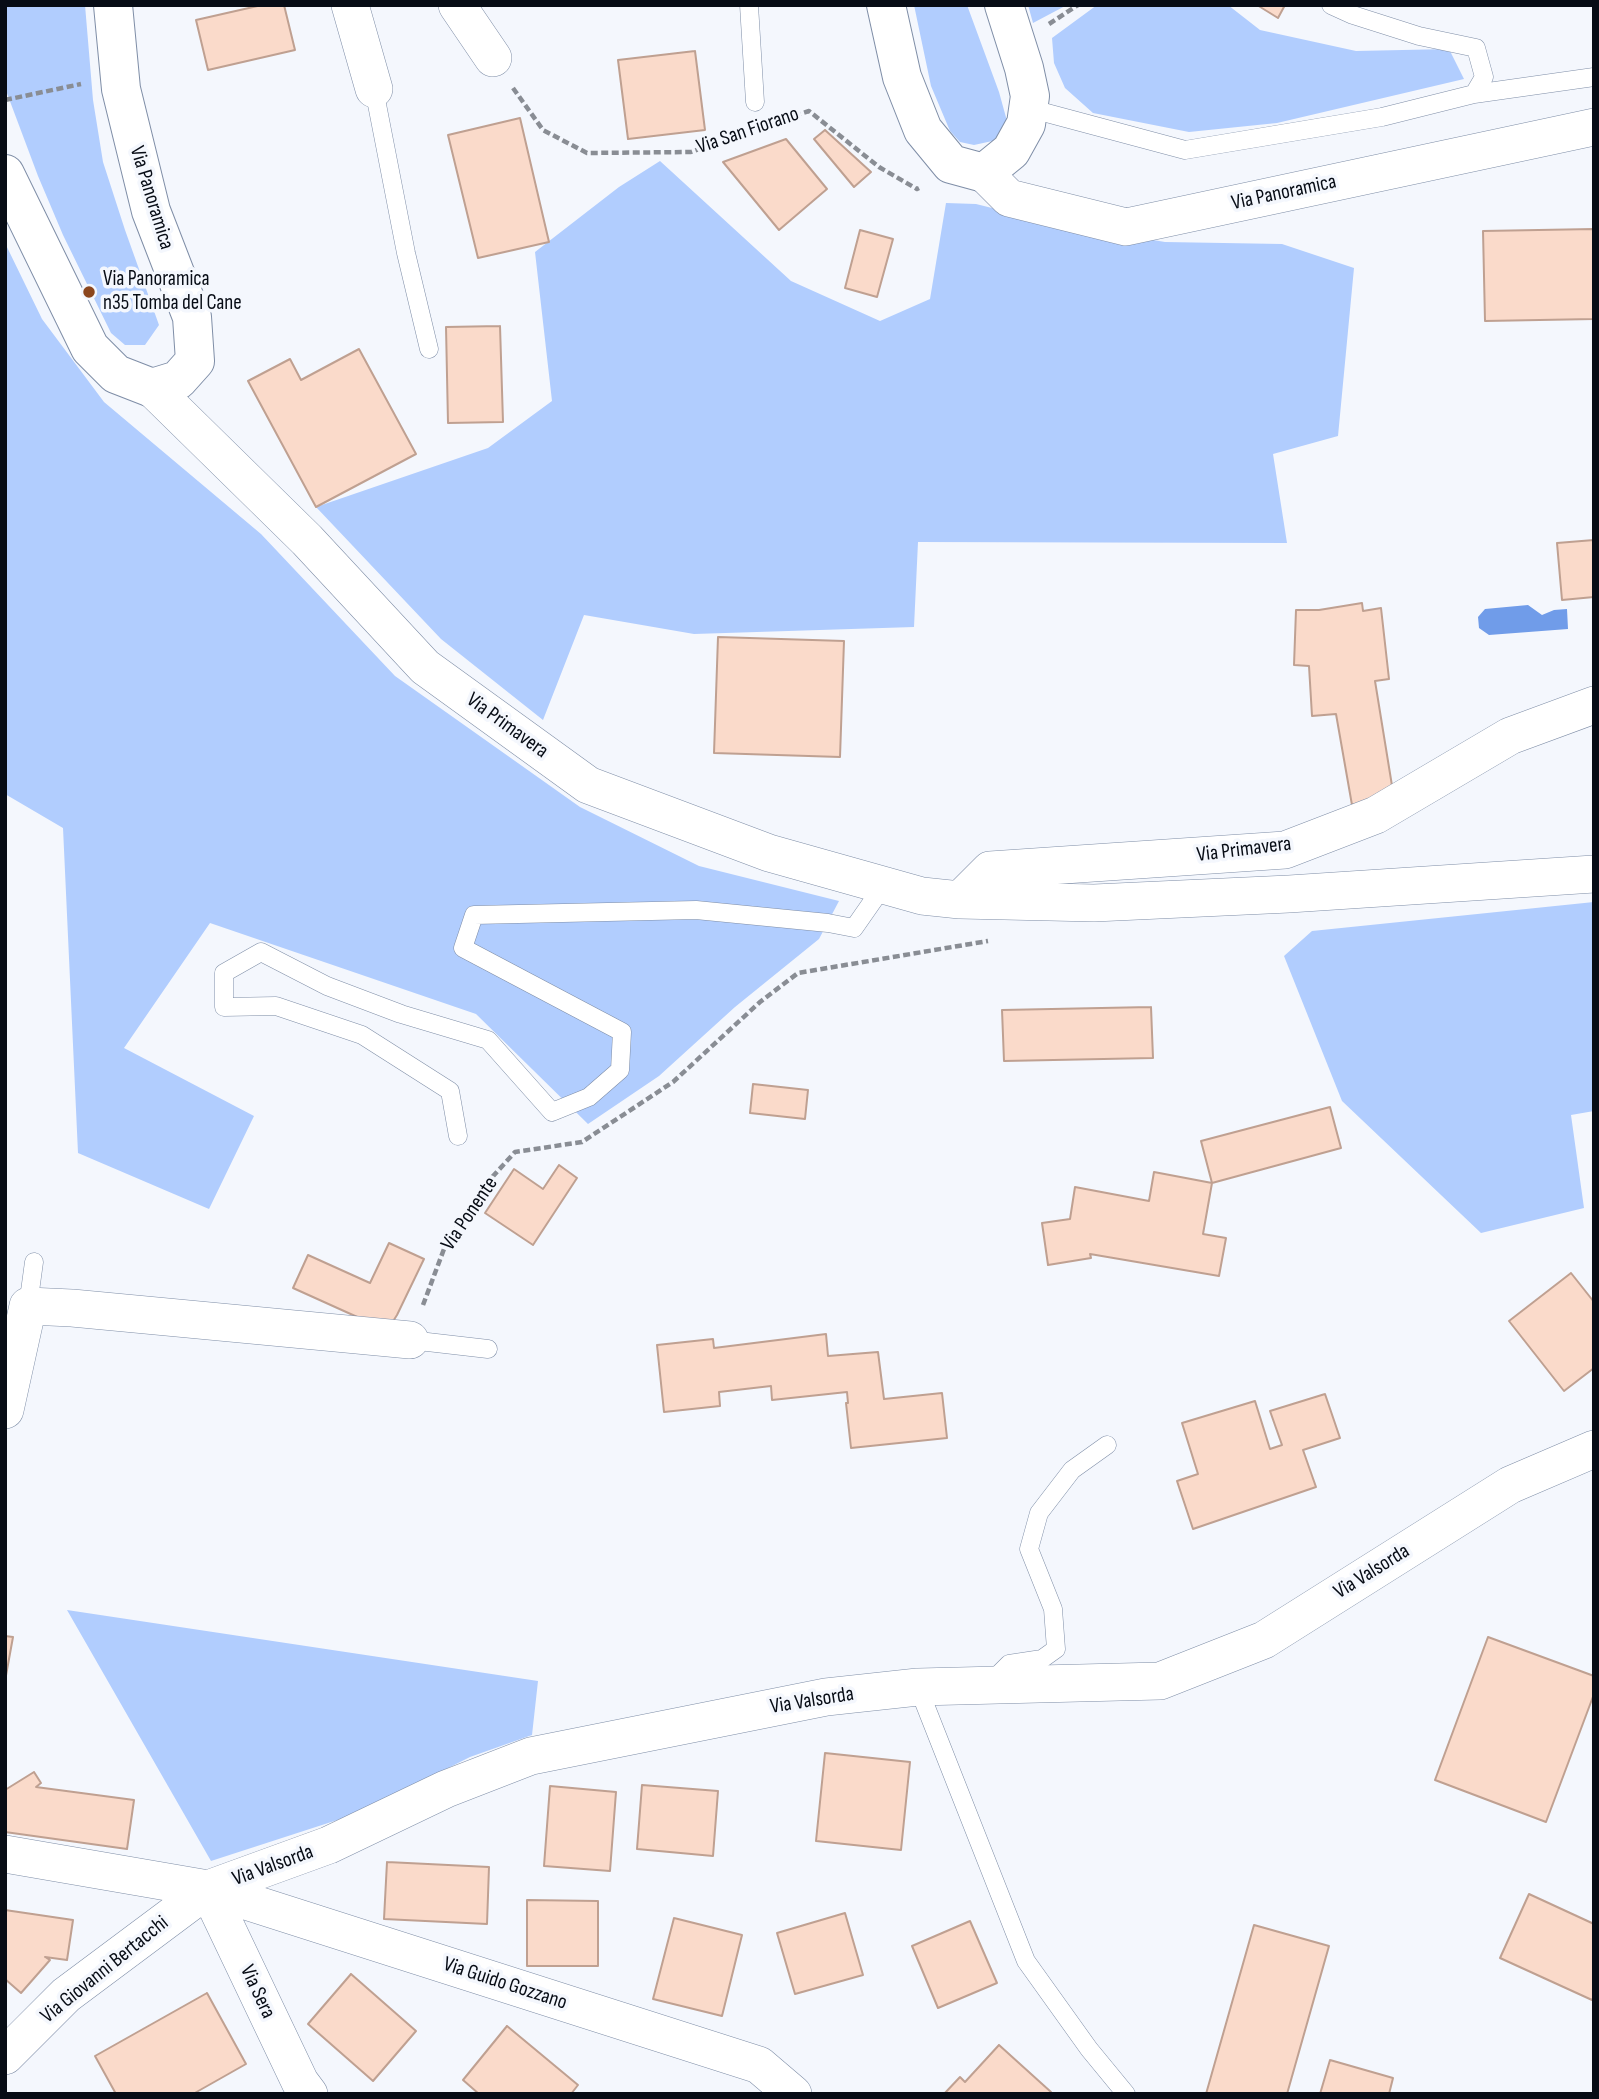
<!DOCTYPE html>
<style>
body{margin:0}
#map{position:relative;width:1599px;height:2099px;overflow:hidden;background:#f4f7fd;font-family:"Sofia Sans Condensed",sans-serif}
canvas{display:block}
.frame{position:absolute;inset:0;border:7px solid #070c15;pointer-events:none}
</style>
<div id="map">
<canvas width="1599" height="2099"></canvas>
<div class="frame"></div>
</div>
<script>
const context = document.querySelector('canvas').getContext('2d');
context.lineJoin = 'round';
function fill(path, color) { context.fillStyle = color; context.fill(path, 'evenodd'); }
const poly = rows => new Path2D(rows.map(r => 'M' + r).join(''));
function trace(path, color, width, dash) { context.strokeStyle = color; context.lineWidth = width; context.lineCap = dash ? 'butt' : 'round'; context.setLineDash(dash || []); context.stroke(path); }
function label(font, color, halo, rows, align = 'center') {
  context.font = font + ' "Sofia Sans Condensed",sans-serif'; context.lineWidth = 7; context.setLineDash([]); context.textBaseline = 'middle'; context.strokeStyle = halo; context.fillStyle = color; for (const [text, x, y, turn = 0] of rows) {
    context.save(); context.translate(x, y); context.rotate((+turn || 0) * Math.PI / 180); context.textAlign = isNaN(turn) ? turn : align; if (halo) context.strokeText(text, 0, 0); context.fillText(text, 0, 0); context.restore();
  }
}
fill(poly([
 [5,5,85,5,93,100,103,162,125,230,159,325,145,345,125,345,111,333,63,235,38,176,5,88],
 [914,5,967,5,999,92,1007,121,997,140,974,145,960,142,950,131,931,86],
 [1028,5,1067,5,1033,23],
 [1097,5,1228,5,1260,30,1356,51,1449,49,1464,79,1277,123,1189,132,1093,113,1065,88,1054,63,1052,38],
 [660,161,791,281,880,321,930,299,946,203,976,204,1052,223,1165,242,1282,244,1354,268,1338,436,1273,454,1287,543,918,542,914,627,694,634,584,615,543,720,441,639,316,507,488,448,552,401,535,252,619,187],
 [5,243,42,319,104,402,261,534,395,676,580,807,699,866,839,901,819,939,735,1007,659,1076,588,1124,476,1014,210,923,124,1048,254,1116,209,1209,78,1153,63,828,5,794],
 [1594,902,1594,1111,1571,1115,1584,1208,1481,1233,1342,1101,1284,956,1312,931],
 [67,1610,538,1681,532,1735,470,1757,359,1813,211,1861]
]), '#b1cdfe');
fill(poly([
 [1528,605,1542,615,1554,610,1567,609,1568,629,1489,635,1479,628,1478,617,1485,609]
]), '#709ce9');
const building = poly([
 [262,5,284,5,295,50,208,70,196,20,262,5],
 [1257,5,1285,5,1278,18,1257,5],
 [695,51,705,130,628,139,618,60,695,51],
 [520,118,549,242,478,258,448,135,520,118],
 [825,130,871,172,854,187,814,139,825,130],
 [786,139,827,189,779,230,723,162,786,139],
 [1594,229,1594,319,1485,321,1483,231,1594,229],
 [860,230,893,239,877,297,845,288,860,230],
 [500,326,503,422,448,423,446,327,500,326],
 [359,349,416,454,316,507,248,381,290,359,301,380,359,349],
 [1594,540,1594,597,1562,600,1557,543,1594,540],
 [1362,603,1363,611,1381,608,1389,679,1375,681,1394,798,1352,805,1336,714,1312,716,1309,666,1294,665,1296,610,1319,610,1362,603],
 [718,637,844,641,840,757,714,753,718,637],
 [1151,1007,1153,1058,1004,1061,1002,1010,1151,1007],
 [753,1084,808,1090,805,1119,750,1113,753,1084],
 [1330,1107,1341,1148,1212,1183,1201,1141,1330,1107],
 [559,1165,577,1178,533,1245,485,1213,514,1169,543,1189,559,1165],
 [1154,1172,1212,1183,1203,1234,1226,1238,1219,1276,1090,1254,1091,1258,1048,1265,1042,1223,1070,1219,1075,1187,1149,1201,1154,1172],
 [389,1243,424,1259,397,1315,390,1326,375,1325,293,1288,308,1255,370,1283,389,1243],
 [1571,1273,1594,1302,1594,1368,1564,1391,1509,1321,1571,1273],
 [826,1334,828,1356,878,1352,884,1399,942,1393,947,1438,851,1448,846,1403,848,1403,847,1392,772,1400,771,1386,719,1392,720,1406,664,1412,657,1345,713,1339,714,1348,826,1334],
 [1325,1394,1340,1438,1303,1450,1316,1487,1193,1529,1177,1481,1198,1474,1182,1423,1255,1401,1270,1449,1282,1445,1270,1411,1325,1394],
 [5,1636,13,1637,5,1681,5,1636],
 [1488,1637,1594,1676,1594,1694,1546,1822,1435,1780,1488,1637],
 [825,1753,910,1762,901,1850,816,1841,825,1753],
 [34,1772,41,1783,36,1787,134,1800,127,1849,5,1832,5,1790,34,1772],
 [642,1785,718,1791,713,1856,637,1849,642,1785],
 [550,1786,616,1792,610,1871,544,1866,550,1786],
 [387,1862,489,1867,487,1924,384,1919,387,1862],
 [1529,1894,1594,1924,1594,1996,1592,2000,1500,1958,1529,1894],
 [527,1900,598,1901,598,1966,527,1966,527,1900],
 [5,1910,73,1920,67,1960,45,1957,50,1960,21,1993,5,1979,5,1910],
 [845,1913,863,1975,795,1994,777,1933,845,1913],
 [674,1918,742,1935,722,2016,653,1999,674,1918],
 [970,1921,997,1983,938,2008,912,1946,970,1921],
 [1254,1925,1329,1946,1287,2094,1206,2094,1254,1925],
 [351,1974,416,2031,373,2081,308,2024,351,1974],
 [207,1993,246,2064,193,2094,116,2094,95,2056,207,1993],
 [507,2026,578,2085,571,2094,479,2094,463,2080,507,2026],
 [999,2045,1051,2092,1049,2094,944,2094,960,2077,965,2082,999,2045],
 [1330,2060,1393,2078,1389,2094,1320,2094,1330,2060]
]);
fill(building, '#fadaca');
trace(building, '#bfa091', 2);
const lane = poly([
 [749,5,755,102],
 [1331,5,1353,15,1419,36,1476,48,1484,77,1474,94],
 [374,89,406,253,429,349],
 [1028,108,1185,150,1382,117,1474,94,1594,77],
 [458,1136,450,1091,362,1035,276,1006,224,1007,224,973,261,952,327,986,401,1014,488,1040,552,1112,589,1097,620,1070,622,1032,463,948,474,915,696,910,828,923,854,928,884,885],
 [28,1306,34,1262],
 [410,1340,488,1349],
 [990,1683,1009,1664,1042,1659,1056,1649,1053,1609,1029,1549,1039,1513,1072,1470,1107,1445],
 [918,1687,1026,1961,1089,2049,1126,2094]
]);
const street = poly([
 [350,5,374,89],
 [457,5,493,58],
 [984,173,1009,198,1126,227,1594,127],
 [152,388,307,540,425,667,588,785,769,853,922,896,960,900,1094,903,1289,894,1594,874],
 [960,900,990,870,1285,850,1376,815,1510,736,1594,705],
 [5,1410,28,1306,72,1308,410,1340],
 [5,1854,208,1889,759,2065,793,2094],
 [208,1889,300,2082,309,2094],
 [5,2056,66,1995,208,1889,329,1845,446,1789,531,1756,826,1697,918,1687,1160,1681,1264,1640,1510,1485,1594,1449]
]);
const secondary = poly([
 [886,5,902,77,923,130,951,164,984,173,1011,151,1026,124,1030,96,1024,68,1004,5],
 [5,174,90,348,116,374,152,388,178,380,195,361,192,317,151,211,121,89,113,5]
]);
trace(lane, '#7f8ea7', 19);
trace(street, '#7f8ea7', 38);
trace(secondary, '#7f8ea7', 40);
trace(poly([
 [1049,24,1078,5],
 [513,88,543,130,587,153,691,152,749,131],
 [5,100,81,84],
 [774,122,809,111,879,167,917,189,919,188],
 [423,1305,447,1241,485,1185,515,1152,582,1142,673,1082,760,1002,798,973,988,941]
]), '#898d94', 4.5, [7, 3.5]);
trace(lane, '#fff', 18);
trace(street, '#fff', 37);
trace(secondary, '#fff', 38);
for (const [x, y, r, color] of [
 [89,292,7,"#8b461d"]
]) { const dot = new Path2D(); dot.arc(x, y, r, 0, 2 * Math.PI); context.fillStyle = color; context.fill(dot); trace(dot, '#f4f7fd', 2.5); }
label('21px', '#070c15', '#f4f7fd', [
 ["Via San Fiorano",748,131,-19],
 ["Via Panoramica",1284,193,-12],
 ["Via Panoramica",151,198,73],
 ["Via Primavera",507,726,36],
 ["Via Primavera",1244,850,-7],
 ["Via Ponente",470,1214,-56],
 ["Via Valsorda",1372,1572,-32],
 ["Via Valsorda",812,1701,-9],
 ["Via Valsorda",273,1866,-20],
 ["Via Giovanni Bertacchi",105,1970,-39],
 ["Via Guido Gozzano",505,1984,18],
 ["Via Sera",257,1992,65]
]);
label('21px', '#070c15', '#f4f7fd', [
 ["Via Panoramica",103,280],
 ["n35 Tomba del Cane",103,304]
], 'left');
</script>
